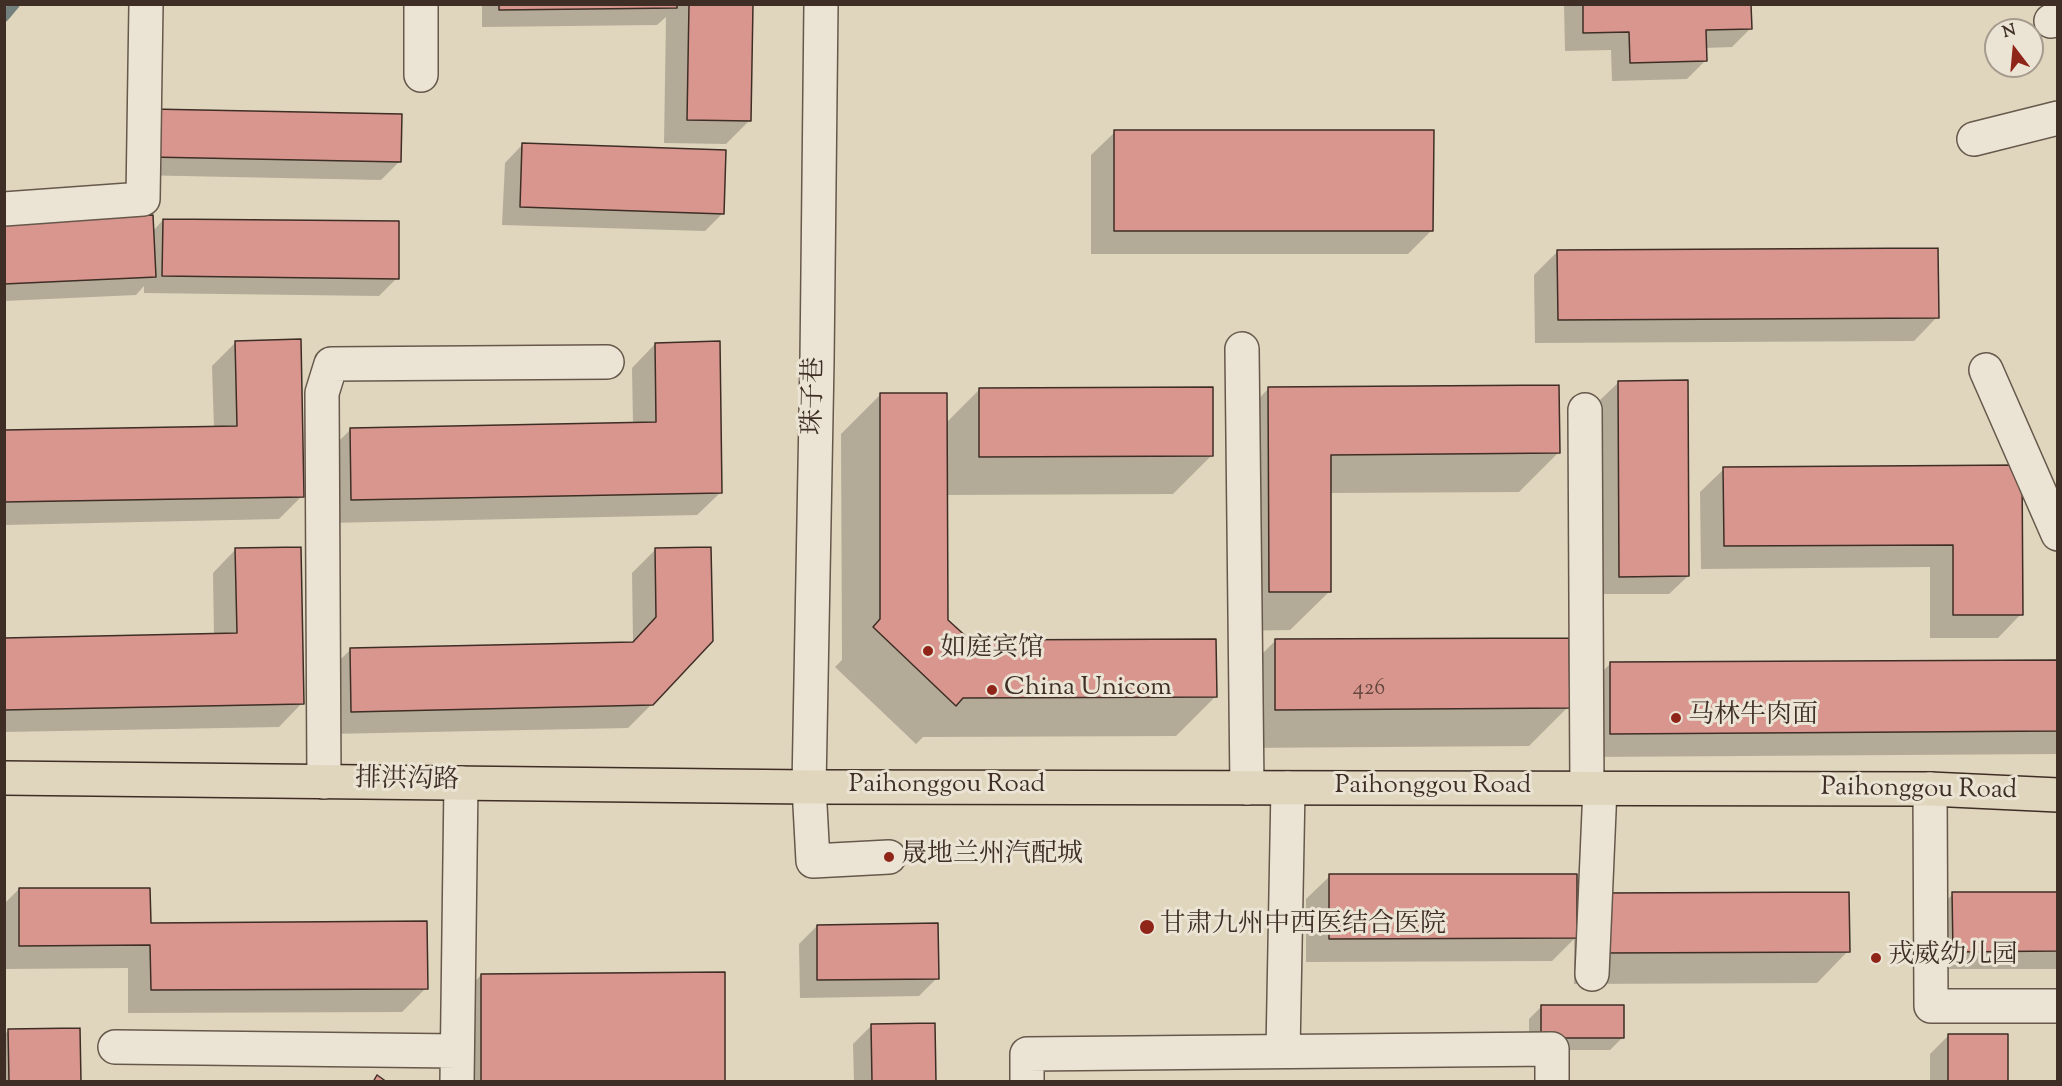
<!DOCTYPE html>
<meta charset="utf-8">
<style>
body{margin:0}
#map{position:relative;width:2062px;height:1086px;overflow:hidden;background:#e0d6bd;font-family:"Sorts Mill Goudy",serif}
canvas{display:block}
.frame{position:absolute;inset:0;border:6px solid #3e2e25;pointer-events:none}
.north{position:absolute;left:1984px;top:18px;width:60px;height:60px;box-sizing:border-box;background:#ebe4d4;border:2px solid #a69b8e;border-radius:50%;rotate:344deg;font-size:16px;font-weight:700;line-height:24px;text-align:center;color:#3e2e25}
.north::after{content:'';display:block;margin:auto;width:21px;height:27px;background:#8f2418;clip-path:polygon(50% 0,100% 100%,50% 72%,0 100%)}
</style>
<div id="map">
<canvas width="2062" height="1086"></canvas>
<div class="frame"></div>
<div class="north">N</div>
</div>
<script>
const context = document.querySelector('canvas').getContext('2d');
context.lineJoin = 'round';
function fill(path, color) { context.fillStyle = color; context.fill(path, 'evenodd'); }
const poly = rows => new Path2D(rows.map(r => 'M' + r).join(''));
function trace(path, color, width, dash) { context.strokeStyle = color; context.lineWidth = width; context.lineCap = dash ? 'butt' : 'round'; context.setLineDash(dash || []); context.stroke(path); }
function label(font, color, halo, rows, align = 'center') {
  context.font = font + ' "Sorts Mill Goudy","Noto Serif SC",serif'; context.lineWidth = 6; context.setLineDash([]); context.textBaseline = 'middle'; context.strokeStyle = halo; context.fillStyle = color; for (const [text, x, y, turn = 0] of rows) {
    context.save(); context.translate(x, y); context.rotate((+turn || 0) * Math.PI / 180); context.textAlign = isNaN(turn) ? turn : align; if (halo) context.strokeText(text, 0, 0); context.fillText(text, 0, 0); context.restore();
  }
}
fill(poly([
 [482,4,751,4,749,121,726,144,664,143,666,17,657,25,482,27],
 [1564,4,1750,4,1750,29,1732,47,1705,48,1705,61,1687,79,1612,81,1611,50,1565,51],
 [134,129,399,162,381,180,132,175],
 [1115,132,1432,230,1408,254,1091,254,1091,155],
 [523,144,723,213,705,231,502,225,505,163],
 [163,220,397,278,379,296,144,293,144,286,136,295,4,301,4,223,152,232],
 [1557,252,1937,317,1914,341,1535,343,1534,275],
 [236,342,302,496,279,519,4,525,4,432,214,428,212,366],
 [655,344,721,492,697,515,328,523,327,453,350,430,633,424,632,368],
 [1619,382,1688,576,1669,594,1601,594,1600,400],
 [1269,388,1558,453,1519,492,1329,493,1330,591,1290,630,1230,631,1230,428],
 [979,390,1212,455,1173,494,946,495,947,620,969,641,1215,697,1176,736,923,737,916,744,835,667,842,660,841,434,880,395,946,423],
 [2021,467,2021,614,1998,638,1930,638,1930,567,1701,569,1700,492,1724,469],
 [236,549,302,703,279,727,4,732,4,639,214,635,213,573],
 [709,549,652,704,628,728,328,734,327,673,351,649,633,642,632,573,655,550],
 [1275,641,1568,707,1529,746,1236,748,1236,680],
 [2058,661,2058,754,1587,757,1587,687,1610,664],
 [1330,876,1575,924,1606,894,1848,951,1817,983,1574,984,1574,939,1552,961,1306,962,1306,899],
 [19,889,149,924,426,988,402,1012,128,1013,128,968,4,969,4,904],
 [2058,893,2058,969,1935,969,1935,912,1953,894],
 [817,926,937,978,919,996,800,998,799,944],
 [481,975,723,1082,458,1082,458,999],
 [1541,1007,1623,1037,1610,1050,1529,1050,1529,1019],
 [872,1025,934,1082,854,1082,853,1044],
 [9,1030,79,1082,4,1082,4,1035],
 [1948,1036,2007,1082,1930,1082,1930,1054]
]), '#0003');
trace(poly([
 [4,17,15,4]
]), '#73807e', 10);
const building = poly([
 [499,4,677,4,677,8,499,10,499,4],
 [689,4,753,4,751,121,687,120,689,4],
 [1583,4,1751,4,1752,29,1706,30,1707,61,1630,63,1629,32,1583,33,1583,4],
 [151,109,402,114,401,162,150,157,151,109],
 [1114,130,1434,130,1433,231,1114,231,1114,130],
 [522,143,726,150,724,214,520,207,522,143],
 [153,215,156,277,4,284,4,222,153,215],
 [163,219,399,221,399,279,162,276,163,219],
 [1938,248,1939,318,1558,320,1557,250,1938,248],
 [301,339,304,497,4,502,4,430,237,426,235,341,301,339],
 [720,341,722,493,351,500,350,428,656,422,655,343,720,341],
 [1688,380,1689,576,1619,577,1618,381,1688,380],
 [1559,385,1560,453,1331,455,1331,592,1269,592,1268,387,1559,385],
 [1213,387,1213,456,979,457,979,388,1213,387],
 [880,393,947,393,948,620,970,640,1216,639,1217,697,963,698,956,706,873,627,880,619,880,393],
 [2022,465,2023,615,1953,615,1953,545,1724,546,1723,467,2022,465],
 [301,547,304,704,4,710,4,638,237,633,235,548,301,547],
 [711,547,713,641,653,705,351,712,350,648,633,642,656,617,655,548,711,547],
 [1569,638,1570,708,1275,710,1275,639,1569,638],
 [2058,660,2058,731,1610,734,1610,662,2058,660],
 [1329,874,1577,874,1577,938,1329,939,1329,874],
 [19,888,150,888,151,923,427,921,428,989,151,990,150,945,19,946,19,888],
 [1849,892,1850,952,1605,953,1605,893,1849,892],
 [1952,892,2058,892,2058,951,1953,952,1952,892],
 [938,923,939,979,817,980,817,925,938,923],
 [725,972,725,1082,481,1082,481,974,725,972],
 [1541,1005,1624,1005,1624,1038,1541,1038,1541,1005],
 [935,1023,936,1082,872,1082,871,1024,935,1023],
 [80,1028,81,1082,9,1082,8,1029,80,1028],
 [1948,1034,2008,1034,2008,1082,1948,1082,1948,1034],
 [377,1075,387,1082,373,1082,377,1075]
]);
fill(building, '#d9968e');
trace(building, '#3e2e25', 1.5);
const minor = poly([
 [421,4,421,75],
 [821,4,817,361,809,787,813,861,889,857],
 [2051,21,2058,20],
 [1974,139,2058,118],
 [4,209,143,199,146,4],
 [1242,349,1247,788],
 [1986,370,2058,534],
 [1585,410,1587,789],
 [324,782,322,393,331,364,607,362],
 [1930,789,1931,1006,2058,1006],
 [1592,974,1600,788],
 [115,1047,457,1051],
 [1283,1051,1288,788],
 [457,1082,461,783],
 [1027,1082,1027,1054,1552,1049,1552,1082]
]);
const major = poly([
 [4,778,809,787,1930,789,2058,795]
]);
trace(minor, '#66584b', 36);
trace(major, '#3e2e25', 36);
trace(minor, '#ebe4d4', 33);
trace(major, '#e0d6bd', 33);
for (const [x, y, r, color] of [
 [928,651,6,"#8f2418"],
 [992,690,6,"#8f2418"],
 [1676,718,6,"#8f2418"],
 [889,857,6,"#8f2418"],
 [1147,927,8,"#8f2418"],
 [1876,958,6,"#8f2418"]
]) { const dot = new Path2D(); dot.arc(x, y, r, 0, 2 * Math.PI); context.fillStyle = color; context.fill(dot); trace(dot, '#ebe4d4', 2); }
label('22px', '#65483f', null, [
 ["426",1369,690]
]);
label('26px', '#3e2e25', '#ebe4d4', [
 ["珠子巷",816,396,-89],
 ["排洪沟路",407,782,1],
 ["Paihonggou Road",947,787],
 ["Paihonggou Road",1433,788],
 ["Paihonggou Road",1919,791,1]
]);
label('26px', '#3e2e25', '#ebe4d4', [
 ["如庭宾馆",940,651],
 ["China Unicom",1004,690],
 ["马林牛肉面",1688,718],
 ["晟地兰州汽配城",901,857],
 ["甘肃九州中西医结合医院",1160,927],
 ["戎威幼儿园",1888,958]
], 'left');
</script>
